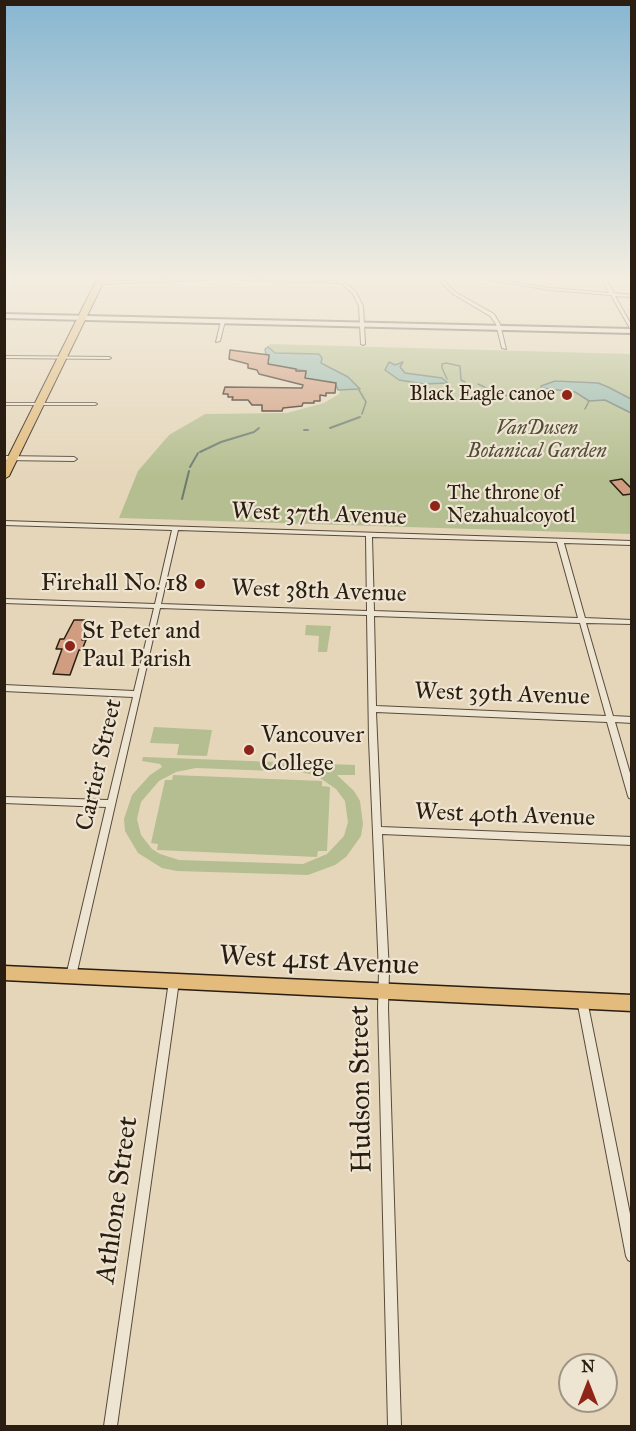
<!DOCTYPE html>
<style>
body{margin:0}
#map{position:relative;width:636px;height:1431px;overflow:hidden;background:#e5d6ba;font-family:"IM FELL Great Primer",serif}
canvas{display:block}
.frame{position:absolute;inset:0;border:6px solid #2a1d11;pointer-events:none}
.north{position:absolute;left:558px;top:1353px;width:60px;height:60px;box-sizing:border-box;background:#eee4d2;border:2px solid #a09485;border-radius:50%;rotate:0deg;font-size:16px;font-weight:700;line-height:24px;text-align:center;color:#2a1d11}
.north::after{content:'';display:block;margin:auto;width:21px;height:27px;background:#8f2418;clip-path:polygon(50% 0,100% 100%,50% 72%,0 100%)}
</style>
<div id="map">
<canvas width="636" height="1431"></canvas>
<div class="frame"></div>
<div class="north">N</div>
</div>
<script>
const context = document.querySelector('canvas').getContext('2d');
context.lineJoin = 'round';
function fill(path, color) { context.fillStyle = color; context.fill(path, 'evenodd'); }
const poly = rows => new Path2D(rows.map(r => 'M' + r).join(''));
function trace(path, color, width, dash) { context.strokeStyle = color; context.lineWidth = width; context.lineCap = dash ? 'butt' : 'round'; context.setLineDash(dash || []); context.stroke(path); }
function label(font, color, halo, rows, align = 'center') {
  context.font = font + ' "IM FELL Great Primer",serif'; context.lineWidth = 4.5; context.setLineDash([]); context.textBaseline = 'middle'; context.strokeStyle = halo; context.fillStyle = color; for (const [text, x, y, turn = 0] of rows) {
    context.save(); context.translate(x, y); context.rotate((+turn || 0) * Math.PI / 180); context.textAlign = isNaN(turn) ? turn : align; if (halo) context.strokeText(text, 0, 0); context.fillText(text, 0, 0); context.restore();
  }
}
fill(poly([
 [270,344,631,354,631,534,119,518,138,471,169,435,205,414,287,413,324,403,339,394,340,391,336,389,335,383,305,379,306,371,268,364,269,355,266,355,265,349],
 [306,625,331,626,327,652,318,652,319,636,305,635],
 [154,727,212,730,207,756,177,755,179,744,150,743],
 [143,757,355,765,355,775,337,775,354,791,360,801,363,824,361,836,346,857,335,865,308,875,177,871,162,868,138,853,125,831,124,819,132,795,150,775,162,767,160,764,142,761],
 [196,768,301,772,317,776,336,789,345,801,348,822,344,836,327,854,303,864,179,860,160,854,152,849,141,835,137,819,141,802,159,781,176,772],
 [173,775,322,781,322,786,330,787,327,851,318,851,317,857,157,850,158,844,151,843,165,780,172,780]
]), '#b4be90');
const water = poly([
 [268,347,275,353,319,354,322,358,321,363,348,377,360,389,338,390,335,383,305,379,306,371,268,364,269,355,266,355,265,349,268,347],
 [389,362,395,365,403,362,400,367,405,373,442,378,448,383,424,384,399,380,385,370,389,362],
 [555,381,598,383,608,387,631,399,631,413,605,400,589,401,575,392,541,388,541,386,555,381]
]);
fill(water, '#96b9af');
trace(water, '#6b7b70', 1.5);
trace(poly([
 [447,379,442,368,442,364,446,363,460,366,461,380,465,382],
 [478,384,503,396,529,393,542,388],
 [359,390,366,402,362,414],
 [585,409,589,401]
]), '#6b7b70', 1.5);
trace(poly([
 [330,428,360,417],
 [304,430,308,430],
 [200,452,221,442,254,432,259,428],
 [190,467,198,453],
 [182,499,189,471]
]), '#6b7b70', 2);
const building = poly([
 [230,350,269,355,268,364,296,369,296,371,306,371,305,378,336,383,335,393,326,393,326,396,320,395,320,401,314,401,314,403,303,403,302,406,283,408,282,411,262,411,262,405,252,405,248,400,232,400,233,397,228,397,228,394,223,394,225,387,302,388,303,385,259,374,257,370,248,368,248,364,229,359,230,350],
 [622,479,632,489,632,494,623,495,610,481,622,479],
 [74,620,85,620,84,624,87,625,82,640,86,640,82,650,79,650,70,675,53,674,62,649,56,649,60,639,64,639,74,620]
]);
fill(building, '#d19d80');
trace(building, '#2a1d11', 1.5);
const minor = poly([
 [4,279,7,279,5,280,4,279],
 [175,279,211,279,209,280,99,284,97,283,99,282,175,279],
 [237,279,338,281,339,279,341,279,356,292,363,306,365,344,363,345,361,344,359,306,353,294,341,283,239,280,237,279],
 [438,279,442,279,455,292,494,314,500,324,506,349,502,348,496,324,490,316,453,294,438,279],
 [483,279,493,279,550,288,609,293,602,279,606,279,614,293,632,295,632,297,615,296,632,326,632,332,611,295,550,290,483,279],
 [223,320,225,321,220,341,216,342,221,321,223,320],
 [4,356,109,357,111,358,109,359,4,358,4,356],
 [4,403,95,403,97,404,95,405,4,405,4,403],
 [4,456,74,457,77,459,74,461,4,460,4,456],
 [4,521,632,541,632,545,564,543,585,618,632,620,632,624,586,623,613,716,632,717,632,723,615,722,632,780,632,799,629,798,628,796,607,722,376,712,381,827,632,837,632,845,382,834,389,972,388,1008,401,1426,388,1426,378,1008,379,972,369,740,367,615,160,608,76,976,74,979,71,981,68,979,66,976,106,807,4,803,4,797,108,800,133,697,4,691,4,685,134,691,154,608,4,603,4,599,155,604,172,530,4,525,4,521],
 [178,530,366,536,367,611,161,604,178,530],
 [372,537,557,542,578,618,374,611,372,537],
 [374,616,580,623,606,716,376,706,374,616],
 [174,976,177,978,179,981,117,1426,104,1426,169,981,171,978,174,976],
 [582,995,585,997,587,1000,632,1224,632,1262,628,1260,626,1256,577,1000,579,997,582,995]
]);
const tertiary = poly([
 [4,314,632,329,632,333,4,318,4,314]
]);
const primary = poly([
 [4,966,632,995,632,1011,4,980,4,966]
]);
const trunk = poly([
 [97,279,105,279,9,476,4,479,4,465,97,279]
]);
trace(minor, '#594b3b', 2);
trace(tertiary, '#594b3b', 4);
trace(primary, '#2a1d11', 3);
trace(trunk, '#2a1d11', 2);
fill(minor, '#eee4d2');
fill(tertiary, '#eee4d2');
fill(primary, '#e2bb7d');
fill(trunk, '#e2bb7d');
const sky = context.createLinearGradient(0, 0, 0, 479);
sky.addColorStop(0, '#87b6d1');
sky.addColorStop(0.58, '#f3ede0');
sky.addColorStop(1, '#f3ede000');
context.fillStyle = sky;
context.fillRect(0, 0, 636, 479);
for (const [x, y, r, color] of [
 [567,395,6,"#8f2418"],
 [435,506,6,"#8f2418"],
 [200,584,6,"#8f2418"],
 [70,646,6,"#8f2418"],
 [249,750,6,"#8f2418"]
]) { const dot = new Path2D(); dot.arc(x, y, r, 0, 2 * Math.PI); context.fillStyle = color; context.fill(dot); trace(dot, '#eee4d2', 2); }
label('20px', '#2a1d11', '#eee4d2', [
 ["Black Eagle canoe",555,395],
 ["The throne of",447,494,"left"],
 ["Nezahualcoyotl",447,517,"left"]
], 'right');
label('italic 20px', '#534d37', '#eee4d2', [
 ["VanDusen",537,429],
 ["Botanical Garden",537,452]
]);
label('24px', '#2a1d11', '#eee4d2', [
 ["West 37th Avenue",319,515,2],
 ["West 38th Avenue",319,592,2],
 ["West 39th Avenue",502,695,2],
 ["Cartier Street",100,765,-77],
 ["West 40th Avenue",505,816,2]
]);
label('24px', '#2a1d11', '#eee4d2', [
 ["Firehall No. 18",188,584,"right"],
 ["St Peter and",82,632],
 ["Paul Parish",82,660],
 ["Vancouver",261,736],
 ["College",261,764]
], 'left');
label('28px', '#2a1d11', '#eee4d2', [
 ["West 41st Avenue",319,962,3],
 ["Hudson Street",362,1089,-91],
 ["Athlone Street",118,1200,-82]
]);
</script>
